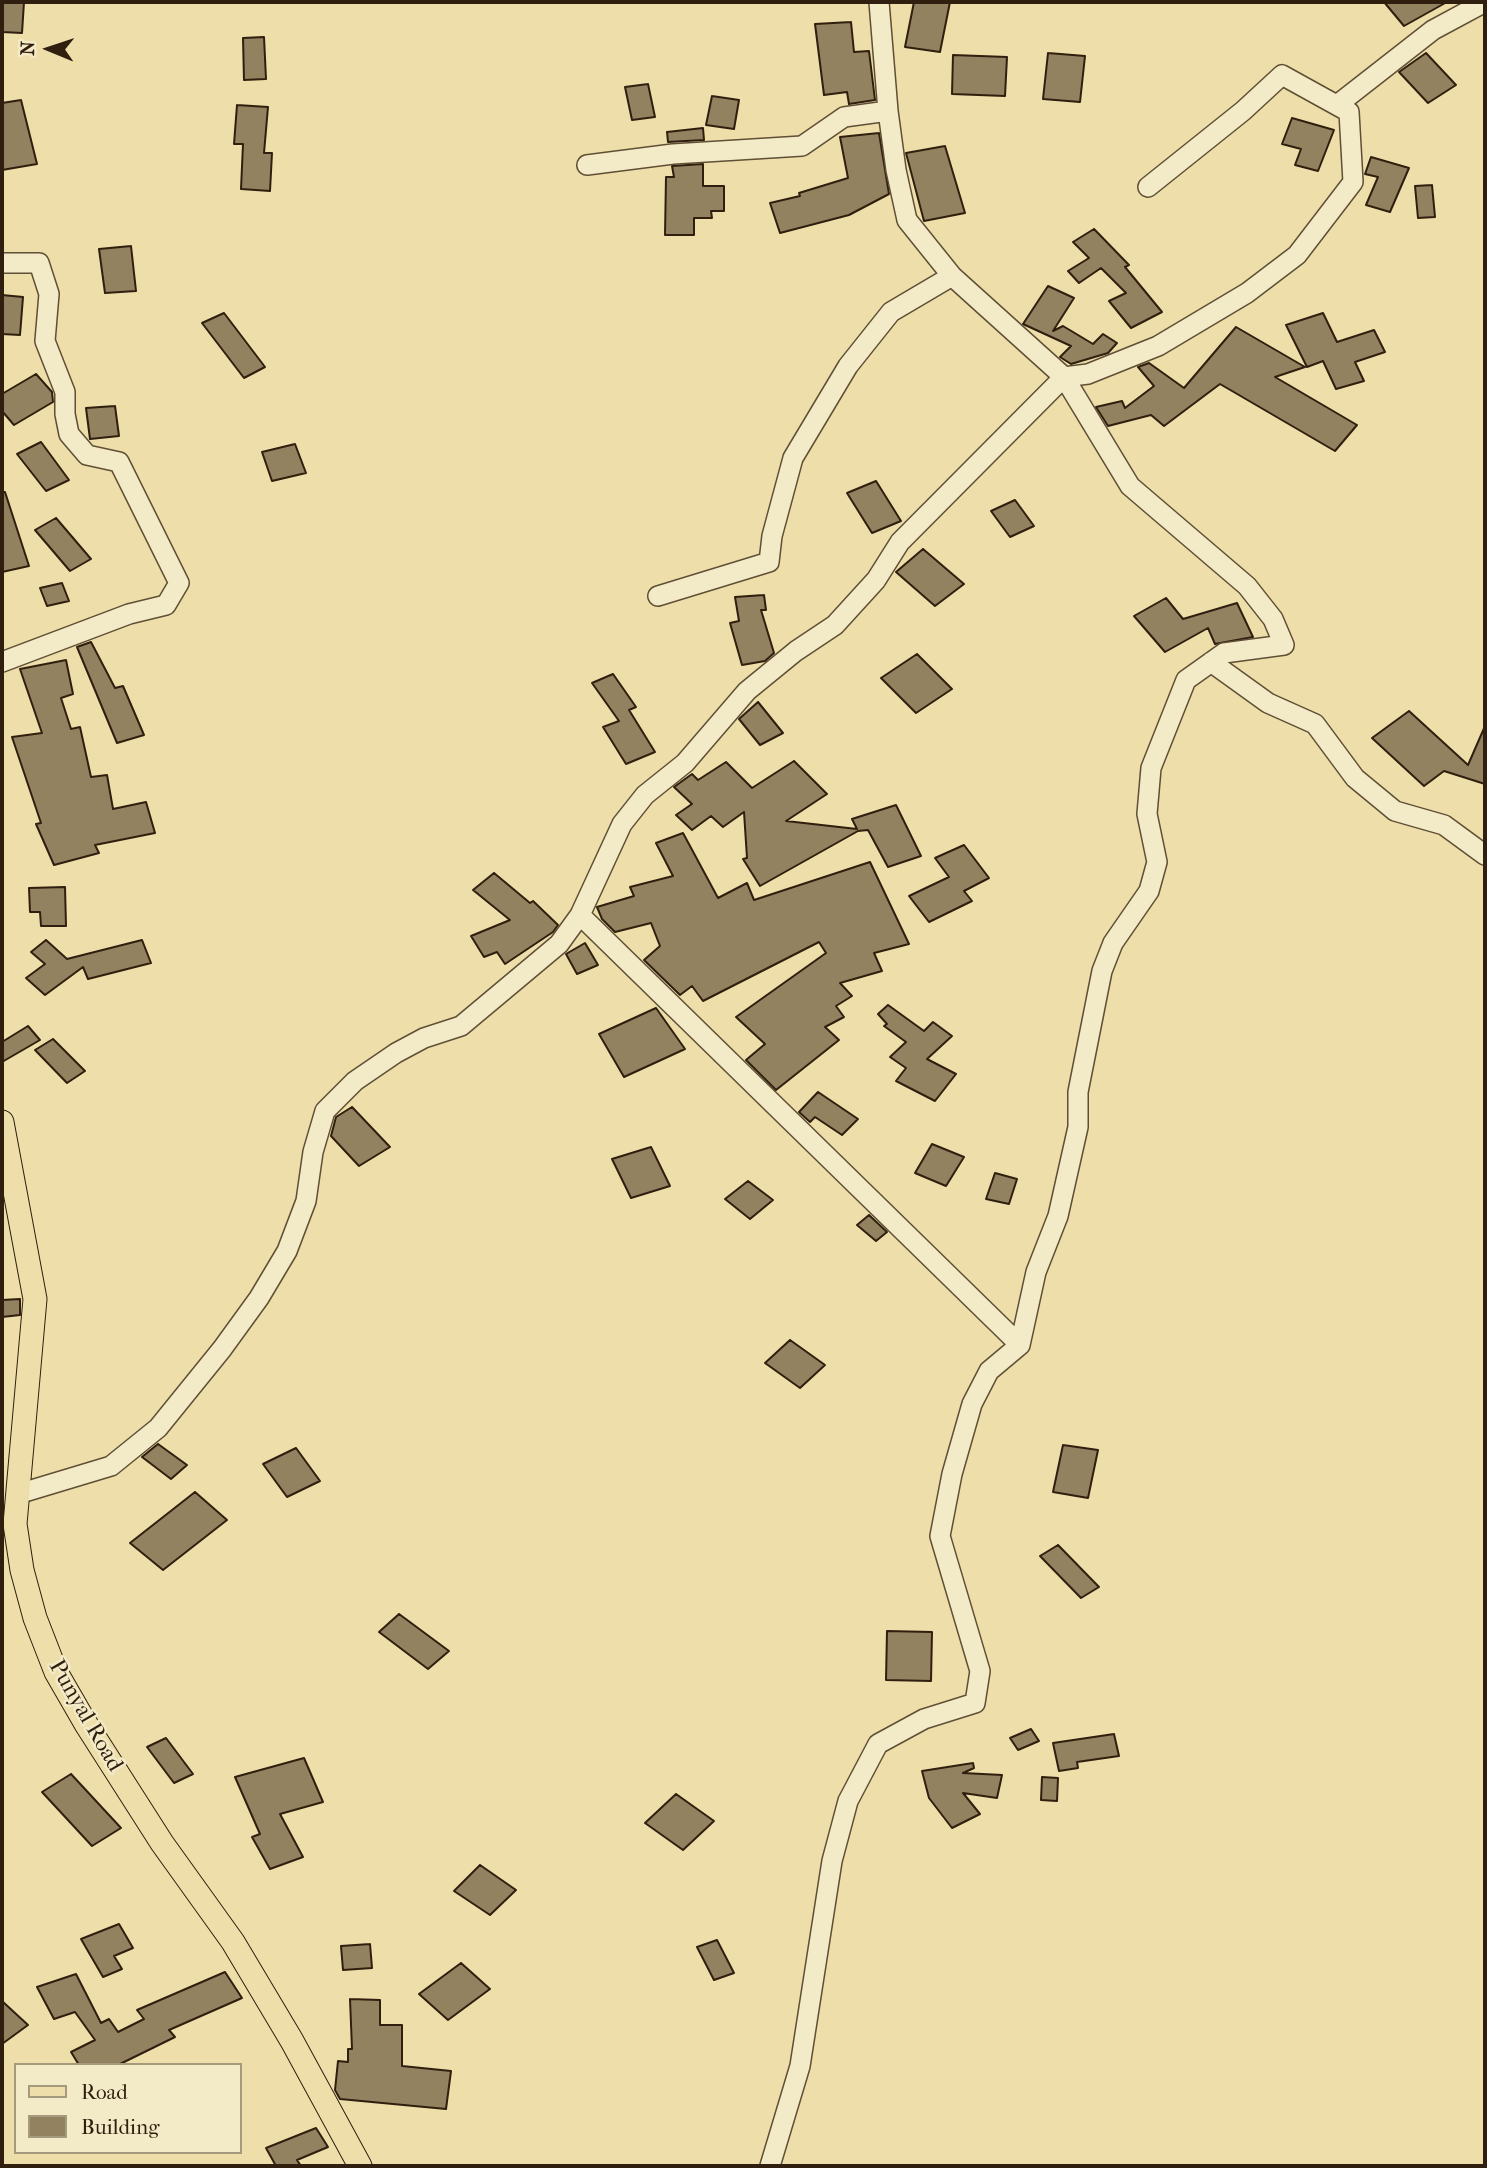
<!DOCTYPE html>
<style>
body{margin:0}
#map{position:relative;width:1487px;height:2168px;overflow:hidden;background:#eddeaa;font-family:"IM FELL French Canon",serif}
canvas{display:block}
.frame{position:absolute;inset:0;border:4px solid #301f0e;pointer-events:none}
.legend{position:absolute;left:14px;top:2063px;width:228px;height:91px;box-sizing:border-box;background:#f3eac8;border:2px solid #a5997e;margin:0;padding:9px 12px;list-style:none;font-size:21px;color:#301f0e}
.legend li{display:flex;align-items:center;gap:14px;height:35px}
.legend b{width:35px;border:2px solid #a5997e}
.north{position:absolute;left:14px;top:14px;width:70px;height:70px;-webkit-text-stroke:5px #f3eac8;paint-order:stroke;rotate:272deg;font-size:19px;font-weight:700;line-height:28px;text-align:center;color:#301f0e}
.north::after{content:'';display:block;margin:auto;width:24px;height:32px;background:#301f0e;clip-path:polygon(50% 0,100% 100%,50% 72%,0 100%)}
</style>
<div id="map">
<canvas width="1487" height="2168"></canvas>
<div class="frame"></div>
<ul class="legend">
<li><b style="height:9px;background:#eddeaa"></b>Road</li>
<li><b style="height:19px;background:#92825f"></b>Building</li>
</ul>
<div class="north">N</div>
</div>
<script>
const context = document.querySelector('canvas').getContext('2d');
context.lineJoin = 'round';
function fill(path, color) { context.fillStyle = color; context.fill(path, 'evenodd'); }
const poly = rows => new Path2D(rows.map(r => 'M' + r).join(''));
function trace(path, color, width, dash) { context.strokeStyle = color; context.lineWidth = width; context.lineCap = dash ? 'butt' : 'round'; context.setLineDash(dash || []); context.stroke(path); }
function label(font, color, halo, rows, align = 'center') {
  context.font = font + ' "IM FELL French Canon",serif'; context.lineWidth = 5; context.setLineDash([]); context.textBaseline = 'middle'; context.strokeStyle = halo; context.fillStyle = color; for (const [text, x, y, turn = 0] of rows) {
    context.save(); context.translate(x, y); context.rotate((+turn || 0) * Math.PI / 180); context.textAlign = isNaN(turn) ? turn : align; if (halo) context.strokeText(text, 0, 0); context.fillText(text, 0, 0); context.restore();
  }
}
const building = poly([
 [2,2,24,2,22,33,2,32,2,2],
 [914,2,950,2,940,52,905,47,914,2],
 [1384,2,1447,2,1404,26,1384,2],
 [851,22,854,52,869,51,875,100,849,104,847,92,824,95,815,24,851,22],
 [264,37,266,79,244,80,243,38,264,37],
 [1048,53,1085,56,1080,102,1043,99,1048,53],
 [1426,53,1456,85,1428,103,1399,72,1426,53],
 [953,55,1007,57,1005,96,952,94,953,55],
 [648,84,655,117,632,120,625,87,648,84],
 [712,96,739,100,734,129,706,125,712,96],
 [21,100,37,164,2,170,2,103,21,100],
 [237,105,268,107,264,153,272,153,270,191,241,189,243,144,234,144,237,105],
 [1292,118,1334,130,1318,171,1295,165,1301,149,1282,144,1292,118],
 [703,128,704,140,668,142,667,132,703,128],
 [879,133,889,194,849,215,780,233,770,203,800,196,799,193,848,178,840,137,879,133],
 [945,146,965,213,924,221,906,153,945,146],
 [1371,157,1409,168,1390,212,1366,205,1378,177,1365,174,1371,157],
 [703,164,703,186,724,186,724,211,711,211,712,218,694,218,694,235,665,235,666,177,674,177,672,166,703,164],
 [1432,185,1435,217,1418,218,1415,186,1432,185],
 [1094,229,1129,265,1125,267,1162,312,1131,328,1109,301,1126,293,1101,268,1079,283,1068,271,1089,258,1073,242,1094,229],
 [131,246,136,291,105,293,99,249,131,246],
 [1048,286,1074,298,1053,331,1063,326,1093,344,1103,334,1117,343,1108,353,1071,364,1060,357,1071,346,1023,324,1048,286],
 [2,295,23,297,20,335,2,334,2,295],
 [224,313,265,367,244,378,202,323,224,313],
 [1323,313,1337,342,1374,330,1385,352,1355,362,1364,381,1336,389,1323,361,1307,367,1286,325,1323,313],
 [1236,327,1305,367,1275,377,1357,425,1335,451,1220,384,1164,426,1151,415,1108,426,1096,407,1122,401,1125,408,1154,386,1138,367,1149,363,1184,388,1236,327],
 [36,374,52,392,53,402,14,425,2,411,2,394,36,374],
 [115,406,119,436,90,439,86,408,115,406],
 [41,442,69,480,46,491,17,454,41,442],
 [295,444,306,473,272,481,262,452,295,444],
 [876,481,901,521,872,533,847,493,876,481],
 [2,492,5,492,29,566,2,572,2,492],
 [1015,500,1034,526,1010,537,991,511,1015,500],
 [56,518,91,559,70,571,35,530,56,518],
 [923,549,964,584,935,606,896,572,923,549],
 [62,583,69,601,47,606,40,588,62,583],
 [764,595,766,610,761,610,774,653,765,661,742,665,730,623,739,621,735,597,764,595],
 [1166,598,1183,619,1237,603,1253,637,1215,644,1208,628,1165,652,1134,616,1166,598],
 [91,642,115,688,123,686,144,735,117,743,77,647,91,642],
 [917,654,952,689,916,713,881,678,917,654],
 [66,660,73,694,61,698,71,729,80,727,91,777,107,775,113,809,146,802,155,833,95,845,99,853,54,865,36,824,41,823,12,737,42,733,20,669,66,660],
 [613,674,636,707,629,710,655,752,626,764,603,727,619,721,592,683,613,674],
 [758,702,783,733,760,745,739,719,758,702],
 [1409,711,1468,765,1485,726,1485,784,1444,771,1424,786,1372,738,1409,711],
 [794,761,827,794,786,821,857,829,852,819,896,805,921,856,888,867,868,830,858,831,760,886,743,859,747,858,744,812,723,827,711,816,692,830,676,815,692,804,674,787,692,774,698,780,726,762,752,788,794,761],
 [683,833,718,898,747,883,754,900,870,862,909,944,874,953,882,971,840,983,852,996,836,1006,844,1017,825,1027,839,1040,776,1090,746,1060,765,1044,736,1017,826,953,819,942,703,1001,692,986,680,995,644,960,660,946,651,923,615,932,602,919,597,907,634,896,630,887,673,876,656,843,683,833],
 [964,845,989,878,964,891,972,901,929,922,909,896,949,877,935,858,964,845],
 [494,873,530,903,533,901,558,925,553,932,505,964,497,952,484,957,471,936,510,920,473,890,494,873],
 [65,887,66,926,41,926,40,912,30,912,29,888,65,887],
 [46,940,67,959,142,940,151,963,88,979,83,967,45,995,26,978,45,964,31,952,46,940],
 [585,943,598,965,577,974,566,954,585,943],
 [888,1005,924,1031,933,1022,952,1036,927,1059,956,1074,935,1101,896,1081,906,1068,890,1057,906,1042,884,1026,887,1024,878,1014,888,1005],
 [656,1008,685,1049,624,1077,599,1034,656,1008],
 [28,1026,40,1040,2,1062,2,1042,28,1026],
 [53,1039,85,1071,67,1083,35,1050,53,1039],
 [818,1092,858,1119,842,1135,815,1117,810,1122,799,1112,818,1092],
 [352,1107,390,1147,359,1166,331,1136,336,1117,352,1107],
 [932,1144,964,1157,946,1186,915,1173,932,1144],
 [651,1147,670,1186,631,1198,612,1159,651,1147],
 [995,1173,1017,1179,1009,1204,986,1199,995,1173],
 [748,1181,773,1200,750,1219,725,1199,748,1181],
 [869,1215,887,1232,876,1241,857,1225,869,1215],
 [20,1299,20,1315,2,1317,2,1300,20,1299],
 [790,1340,825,1365,800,1388,765,1363,790,1340],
 [158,1444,187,1465,171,1479,142,1457,158,1444],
 [1063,1445,1098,1450,1088,1498,1053,1492,1063,1445],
 [296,1448,320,1481,287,1497,263,1464,296,1448],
 [195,1492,227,1520,163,1570,130,1543,195,1492],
 [1058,1545,1099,1587,1081,1598,1040,1556,1058,1545],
 [399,1614,449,1651,428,1669,379,1632,399,1614],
 [887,1631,932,1632,931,1681,886,1680,887,1631],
 [1031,1729,1039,1741,1018,1750,1010,1738,1031,1729],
 [1114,1734,1119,1756,1077,1762,1078,1768,1059,1771,1053,1743,1114,1734],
 [166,1738,193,1774,174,1783,147,1747,166,1738],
 [304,1758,323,1802,280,1814,303,1857,270,1869,252,1837,260,1834,235,1777,304,1758],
 [973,1763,974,1768,963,1773,1002,1775,997,1798,963,1793,980,1814,952,1828,929,1798,922,1771,973,1763],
 [71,1774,121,1828,92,1846,42,1792,71,1774],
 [1042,1777,1058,1778,1057,1801,1041,1800,1042,1777],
 [676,1794,714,1821,683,1850,645,1823,676,1794],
 [480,1865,516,1890,490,1915,454,1891,480,1865],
 [119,1924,133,1948,114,1956,122,1969,103,1977,81,1939,119,1924],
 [717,1940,734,1973,714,1980,697,1947,717,1940],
 [370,1944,372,1968,343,1970,341,1946,370,1944],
 [461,1963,490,1989,448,2020,419,1994,461,1963],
 [225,1972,242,1998,169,2030,175,2037,118,2065,79,2065,71,2052,95,2040,75,2012,54,2019,37,1987,76,1974,101,2023,109,2019,118,2032,144,2019,137,2010,225,1972],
 [350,1999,380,2000,380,2025,402,2025,402,2066,451,2071,446,2109,340,2099,335,2090,338,2061,348,2062,348,2049,352,2049,350,1999],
 [2,2001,28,2025,2,2044,2,2001],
 [316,2128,328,2147,297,2160,301,2166,276,2166,266,2148,316,2128]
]);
fill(building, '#92825f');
trace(building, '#301f0e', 2);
const minor = poly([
 [1337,105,1433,30,1485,2],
 [587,165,673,154,802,146,844,117,888,111],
 [2,263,39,263,49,294,45,341,65,392,65,414,69,434,87,455,119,462,179,583,166,605,129,614,2,662],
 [658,596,769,562,772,536,793,458,848,366,891,312,952,276],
 [1211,662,1268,703,1315,724,1355,778,1395,811,1444,825,1485,855],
 [580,915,1020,1345],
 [18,1494,111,1466,158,1428,222,1349,259,1298,287,1251,306,1201,313,1152,325,1111,355,1081,396,1053,424,1038,461,1026,559,944,580,915,622,824,645,795,685,763,747,691,796,651,835,625,876,580,900,542,1064,377,1088,374,1158,346,1247,293,1297,255,1353,182,1349,112,1282,75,1243,111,1148,187],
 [770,2166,800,2066,832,1861,848,1801,878,1744,924,1719,975,1703,980,1671,940,1536,952,1474,972,1404,989,1371,1020,1345,1036,1272,1058,1216,1078,1127,1078,1092,1102,971,1113,943,1149,891,1157,862,1147,814,1151,768,1186,680,1224,653,1284,645,1273,619,1247,586,1130,486,1064,377,952,276,907,220,896,170,888,111,879,2]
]);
const major = poly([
 [2,1122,35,1299,15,1524,22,1570,35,1618,56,1672,86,1724,162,1843,233,1942,292,2041,360,2166]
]);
trace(minor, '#5f4f35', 22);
trace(major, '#301f0e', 25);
trace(minor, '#f3eac8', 19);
trace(major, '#eddeaa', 23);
label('23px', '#301f0e', '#f3eac8', [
 ["Punyal Road",85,1716,60]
]);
</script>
